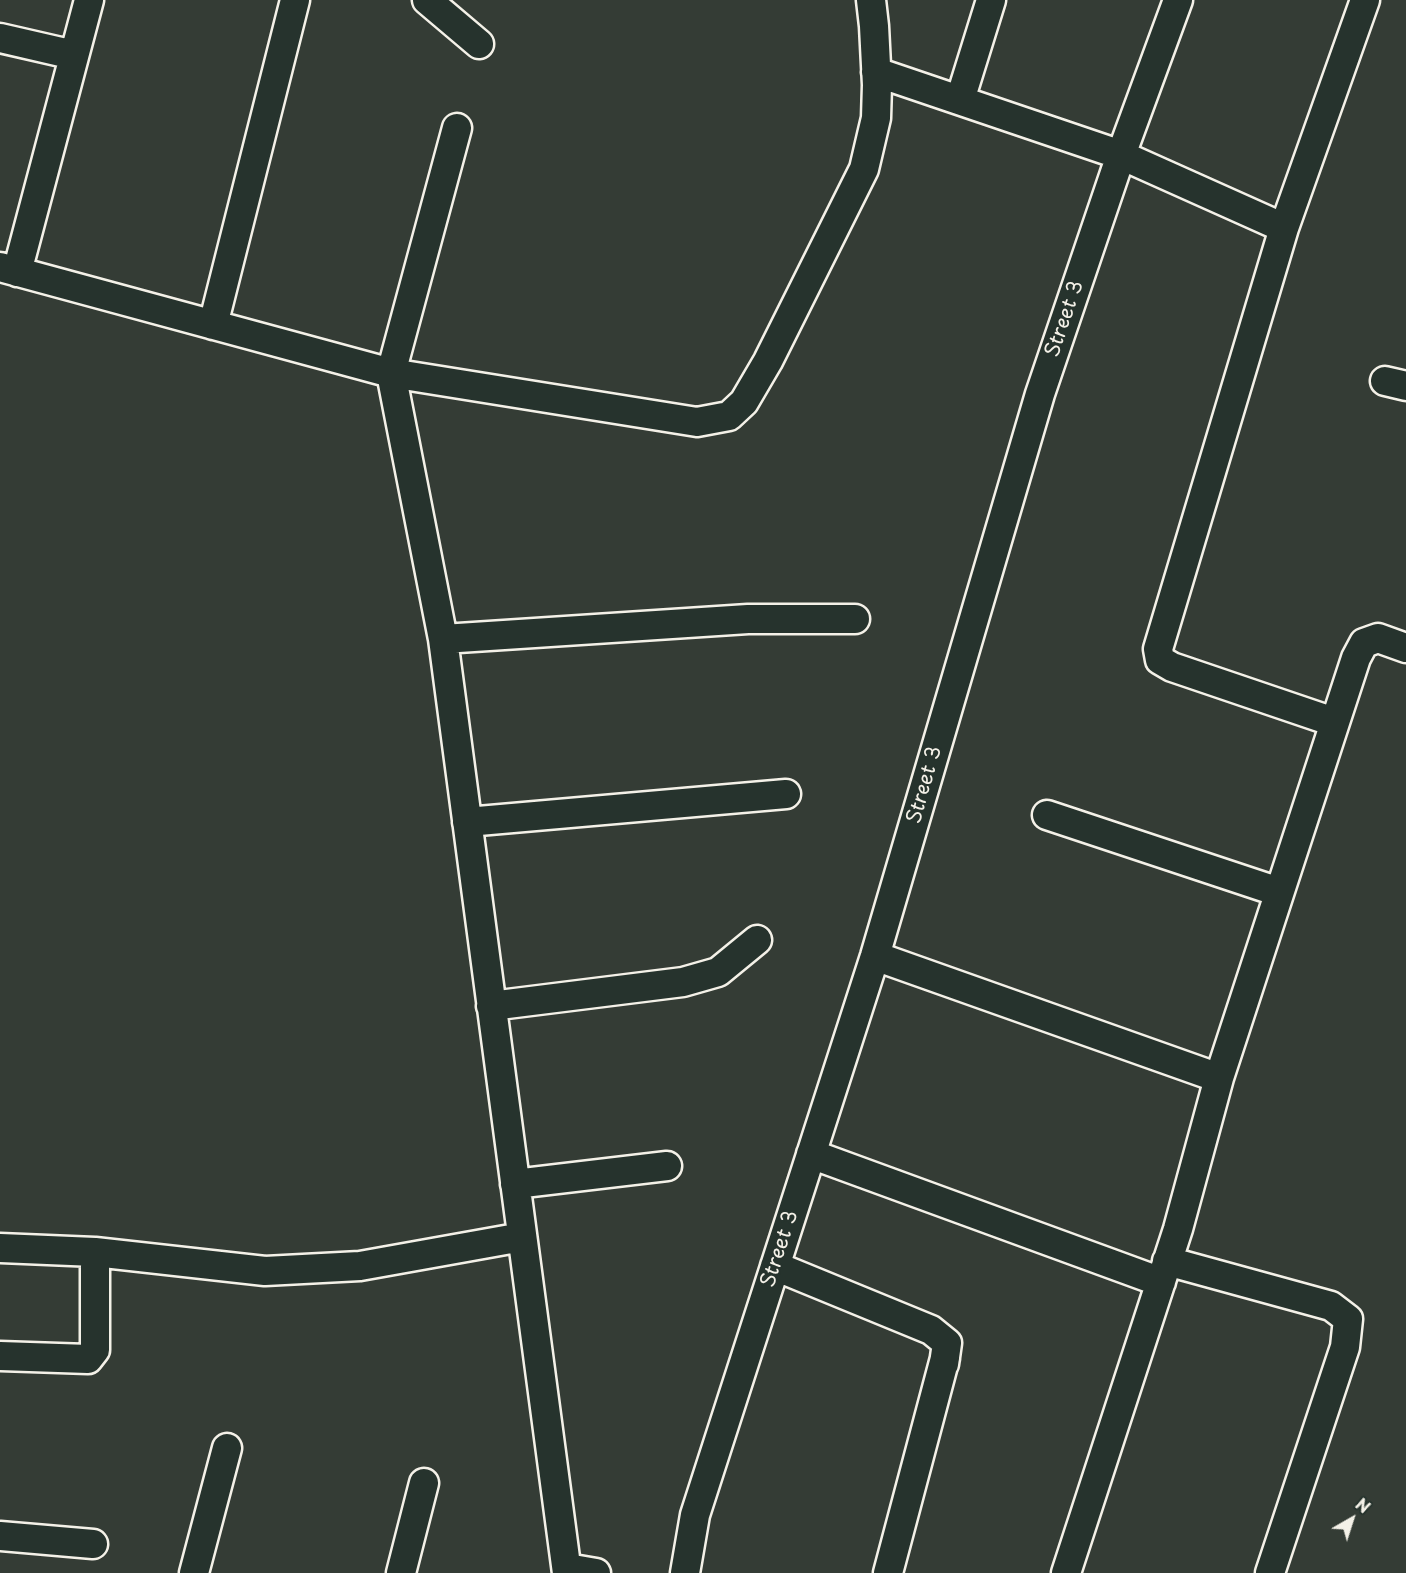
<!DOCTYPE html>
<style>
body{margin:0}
#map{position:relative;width:1406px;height:1573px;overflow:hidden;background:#343c35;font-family:"Playpen Sans",sans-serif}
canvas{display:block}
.north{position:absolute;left:1322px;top:1489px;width:60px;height:60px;-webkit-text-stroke:4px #26332d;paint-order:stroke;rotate:39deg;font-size:16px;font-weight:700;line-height:24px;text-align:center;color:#f4f1e8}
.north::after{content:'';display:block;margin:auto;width:21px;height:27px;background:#f4f1e8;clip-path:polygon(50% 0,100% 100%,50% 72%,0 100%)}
</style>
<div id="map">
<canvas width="1406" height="1573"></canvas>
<div class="north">N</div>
</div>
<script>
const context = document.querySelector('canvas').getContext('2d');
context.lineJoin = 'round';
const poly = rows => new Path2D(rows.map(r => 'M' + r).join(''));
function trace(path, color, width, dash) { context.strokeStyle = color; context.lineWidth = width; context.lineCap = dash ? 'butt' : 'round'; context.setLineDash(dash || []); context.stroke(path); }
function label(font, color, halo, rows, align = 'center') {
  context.font = font + ' "Playpen Sans",sans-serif'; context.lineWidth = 4.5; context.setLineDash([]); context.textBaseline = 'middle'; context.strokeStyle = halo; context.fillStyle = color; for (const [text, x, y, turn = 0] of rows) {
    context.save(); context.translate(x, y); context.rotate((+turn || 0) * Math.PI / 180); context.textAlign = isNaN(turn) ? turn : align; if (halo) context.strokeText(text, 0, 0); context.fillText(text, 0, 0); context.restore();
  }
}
const street = poly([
 [427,0,479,44],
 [0,38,74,55],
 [876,72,1121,155,1284,228],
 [960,100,991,0],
 [457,128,391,373,697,422,729,416,744,402,768,361,864,169,876,118,877,85,874,26,871,0],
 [0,267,391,373,443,639,567,1573],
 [17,272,89,0],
 [213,325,295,0],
 [1385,381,1406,386],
 [443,639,748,619,855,619],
 [1334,722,1172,667,1160,660,1158,649,1284,228,1365,0],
 [1047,815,1279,892],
 [467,822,786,794],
 [875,956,1219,1078],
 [491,1006,683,982,718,972,757,940],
 [811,1154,1161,1282],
 [515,1184,667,1166],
 [0,1248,95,1252,265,1271,360,1266,522,1237],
 [1167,1261,1331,1306,1348,1319,1345,1347,1270,1573],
 [775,1266,931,1330,947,1343,944,1364],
 [0,1356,88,1359,95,1350,95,1252],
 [0,1536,93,1544],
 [567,1568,596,1573],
 [194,1573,227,1448],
 [401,1573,424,1483],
 [685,1573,695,1515,875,956,1040,394,1121,155,1178,0],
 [888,1573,945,1358],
 [1066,1573,1178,1229,1219,1078,1356,658,1364,643,1378,638,1406,648]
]);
trace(street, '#f4f1e8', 33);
trace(street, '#26332d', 28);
label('20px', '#f4f1e8', '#26332d', [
 ["Street 3",1065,319,-71],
 ["Street 3",925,785,-74],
 ["Street 3",780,1249,-72]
]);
</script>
